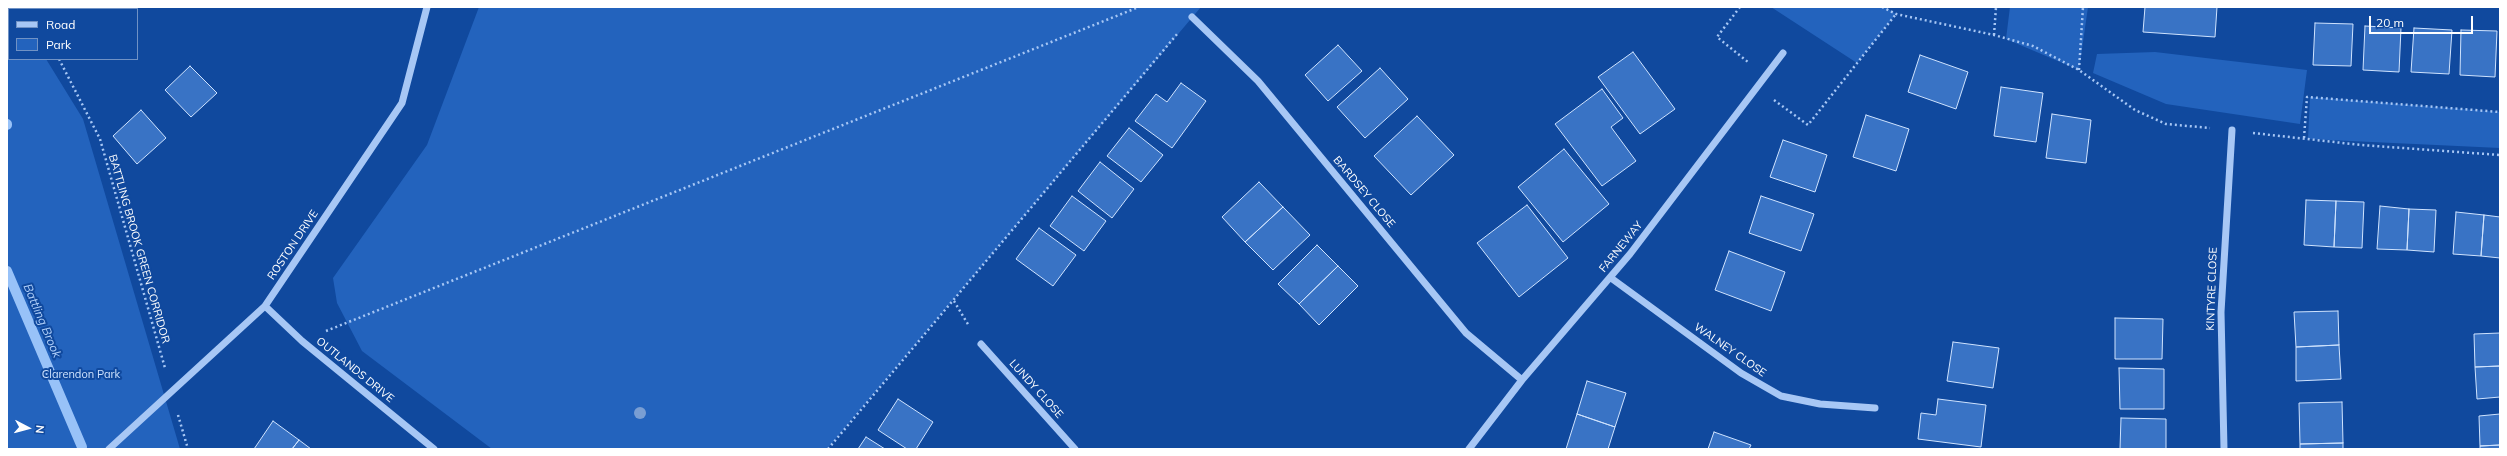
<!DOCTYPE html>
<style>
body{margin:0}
#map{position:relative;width:2507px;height:456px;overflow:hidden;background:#10499e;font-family:Mulish,sans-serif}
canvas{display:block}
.frame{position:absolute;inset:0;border:8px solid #fff;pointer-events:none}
.legend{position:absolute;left:8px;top:8px;width:130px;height:52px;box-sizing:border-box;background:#10499e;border:1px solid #7092c5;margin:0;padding:5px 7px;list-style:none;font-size:12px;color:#fff}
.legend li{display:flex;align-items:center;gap:8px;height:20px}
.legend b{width:20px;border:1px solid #7092c5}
.north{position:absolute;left:8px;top:408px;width:40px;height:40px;-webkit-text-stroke:3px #10499e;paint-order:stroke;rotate:96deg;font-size:11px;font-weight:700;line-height:16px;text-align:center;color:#fff}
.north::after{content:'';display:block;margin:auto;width:14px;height:18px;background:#fff;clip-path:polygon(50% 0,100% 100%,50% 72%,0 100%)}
.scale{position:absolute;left:2369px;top:16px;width:104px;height:18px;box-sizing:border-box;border:2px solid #fff;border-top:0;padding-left:5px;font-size:12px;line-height:14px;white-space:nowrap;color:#fff;-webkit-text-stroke:3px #10499e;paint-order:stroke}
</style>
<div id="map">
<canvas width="2507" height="456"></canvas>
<div class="frame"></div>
<ul class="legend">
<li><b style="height:5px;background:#a7c7f5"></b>Road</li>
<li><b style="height:11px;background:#2363bd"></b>Park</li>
</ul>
<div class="north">N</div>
<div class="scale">20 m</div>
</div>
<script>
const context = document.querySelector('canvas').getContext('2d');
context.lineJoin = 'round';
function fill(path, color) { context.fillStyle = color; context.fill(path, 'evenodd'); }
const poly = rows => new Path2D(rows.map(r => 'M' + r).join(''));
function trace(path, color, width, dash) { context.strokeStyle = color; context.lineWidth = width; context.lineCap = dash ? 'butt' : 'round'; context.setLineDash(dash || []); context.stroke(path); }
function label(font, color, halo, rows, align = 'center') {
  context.font = font + ' Mulish,sans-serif'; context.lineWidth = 4; context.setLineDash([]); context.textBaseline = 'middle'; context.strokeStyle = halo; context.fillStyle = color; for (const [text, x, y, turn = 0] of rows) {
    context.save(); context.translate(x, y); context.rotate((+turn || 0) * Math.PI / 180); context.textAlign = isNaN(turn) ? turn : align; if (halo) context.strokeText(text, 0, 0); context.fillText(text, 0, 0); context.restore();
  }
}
fill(poly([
 [479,7,1201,7,827,449,492,449,362,351,337,303,333,278,427,145],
 [1771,7,1885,7,1896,14,1857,63],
 [2010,7,2088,7,2079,70,2006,39],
 [7,8,9,10,9,59,46,59,83,119,180,449,7,449],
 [2155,52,2307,70,2300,124,2166,104,2093,73,2097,54],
 [2310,97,2500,112,2500,148,2308,139]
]), '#2363bd');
trace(poly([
 [7,124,7,125],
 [7,271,82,447]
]), '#98c2f8', 10);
const building = poly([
 [2145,7,2217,7,2215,37,2143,32,2145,7],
 [2315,23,2353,24,2351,66,2313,65,2315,23],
 [2365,26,2401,28,2399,72,2363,70,2365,26],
 [2414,28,2452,30,2449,74,2411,72,2414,28],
 [2461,30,2497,31,2495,77,2460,75,2461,30],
 [1338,45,1362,71,1328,101,1305,75,1338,45],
 [1633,52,1675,109,1640,134,1598,77,1633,52],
 [1920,55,1968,72,1956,109,1908,92,1920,55],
 [190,66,217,93,191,117,165,90,190,66],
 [1380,68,1408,99,1365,138,1337,107,1380,68],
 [1181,83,1206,101,1172,148,1135,121,1156,94,1167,102,1181,83],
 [2001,87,2043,93,2036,142,1994,136,2001,87],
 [1602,89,1623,118,1611,127,1636,161,1602,186,1555,124,1602,89],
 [141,110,166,138,137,164,113,136,141,110],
 [2052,114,2091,120,2086,163,2046,158,2052,114],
 [1866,115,1909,129,1896,171,1853,157,1866,115],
 [1417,116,1454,155,1411,195,1374,156,1417,116],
 [1129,128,1163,155,1141,182,1107,156,1129,128],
 [1783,140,1827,155,1815,192,1770,177,1783,140],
 [1564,149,1609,204,1563,242,1518,187,1564,149],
 [1100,162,1134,189,1112,218,1078,191,1100,162],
 [1259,182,1283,207,1245,242,1222,217,1259,182],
 [1072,196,1106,221,1084,251,1050,226,1072,196],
 [1761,196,1814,214,1801,251,1749,233,1761,196],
 [2306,200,2336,201,2334,247,2304,245,2306,200],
 [2336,201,2364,202,2362,248,2334,247,2336,201],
 [1527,205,1568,258,1519,297,1477,243,1527,205],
 [2380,206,2409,209,2407,250,2377,249,2380,206],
 [1283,207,1310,235,1273,270,1245,242,1283,207],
 [2409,209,2436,210,2434,252,2407,250,2409,209],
 [2456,212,2484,215,2481,256,2453,254,2456,212],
 [2484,215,2500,217,2500,258,2481,256,2484,215],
 [1039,228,1076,255,1053,286,1016,259,1039,228],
 [1317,245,1338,266,1299,304,1278,284,1317,245],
 [1729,251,1785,272,1771,311,1715,290,1729,251],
 [1338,266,1358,286,1319,325,1299,304,1338,266],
 [2338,311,2339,345,2296,347,2294,312,2338,311],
 [2115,318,2163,319,2162,359,2115,359,2115,318],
 [2500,333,2500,366,2475,367,2474,334,2500,333],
 [1953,342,1999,348,1993,388,1947,381,1953,342],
 [2339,345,2341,379,2296,381,2296,347,2339,345],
 [2500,366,2500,397,2477,399,2475,367,2500,366],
 [2119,368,2164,369,2164,409,2120,409,2119,368],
 [1587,381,1626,393,1615,427,1577,414,1587,381],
 [898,399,933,422,916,449,907,449,878,430,898,399],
 [1938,399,1986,405,1981,447,1918,439,1921,413,1936,415,1938,399],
 [2342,402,2343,443,2300,444,2299,403,2342,402],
 [1577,414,1615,427,1608,449,1566,449,1577,414],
 [2500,414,2500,445,2480,446,2479,416,2500,414],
 [2121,418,2166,419,2166,449,2120,449,2121,418],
 [273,421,299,440,292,449,254,449,273,421],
 [1714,432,1751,445,1749,449,1708,449,1714,432],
 [866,437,885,449,858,449,866,437],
 [299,440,311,449,292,449,299,440],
 [2343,443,2343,449,2300,449,2300,444,2343,443],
 [2500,445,2500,449,2480,449,2480,446,2500,445]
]);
fill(building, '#3973c5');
trace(building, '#cfe3fe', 1);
trace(poly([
 [17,7,19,9],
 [1740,7,1717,37,1748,62],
 [1882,7,1896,14,1994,35,2033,46,2079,70,2135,110,2166,124,2210,128],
 [1994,35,1996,7],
 [59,59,100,139,165,368],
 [2079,70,2083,7],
 [1774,100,1808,125,1896,14],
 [2253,133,2361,145,2500,155],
 [2304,138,2307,97,2500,112],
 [954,301,969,326],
 [326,331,1139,7],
 [178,415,188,449],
 [828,449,1178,33]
]), '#a7c7f5', 2.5, [2, 3]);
trace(poly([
 [1192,17,1258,81,1466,333,1522,380],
 [1611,278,1741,373,1781,396,1820,404,1875,408],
 [265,306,302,341,434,449],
 [981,344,1075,449],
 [109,449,265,306,402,103,427,7],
 [1469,449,1522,380,1630,254,1783,53],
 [2224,449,2221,312,2232,130]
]), '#a7c7f5', 7);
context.fillStyle = '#799ed3';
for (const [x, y] of [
 [640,413]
]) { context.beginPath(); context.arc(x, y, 6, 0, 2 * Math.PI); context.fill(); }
label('11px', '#fff', '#10499e', [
 ["BARDSEY CLOSE",1364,192,50],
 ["ROSTON DRIVE",293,245,-56],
 ["FARNEWAY",1621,247,-51],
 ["BATTLING BROOK GREEN CORRIDOR",139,249,74],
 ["KINTYRE CLOSE",2212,289,-88],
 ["WALNEY CLOSE",1730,350,35],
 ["OUTLANDS DRIVE",355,370,39],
 ["LUNDY CLOSE",1036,389,48]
]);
label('11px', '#cfe3fe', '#10499e', [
 ["Clarendon Park",81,375]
]);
label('italic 12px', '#b3d2fb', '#10499e', [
 ["Battling Brook",42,321,67]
]);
</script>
